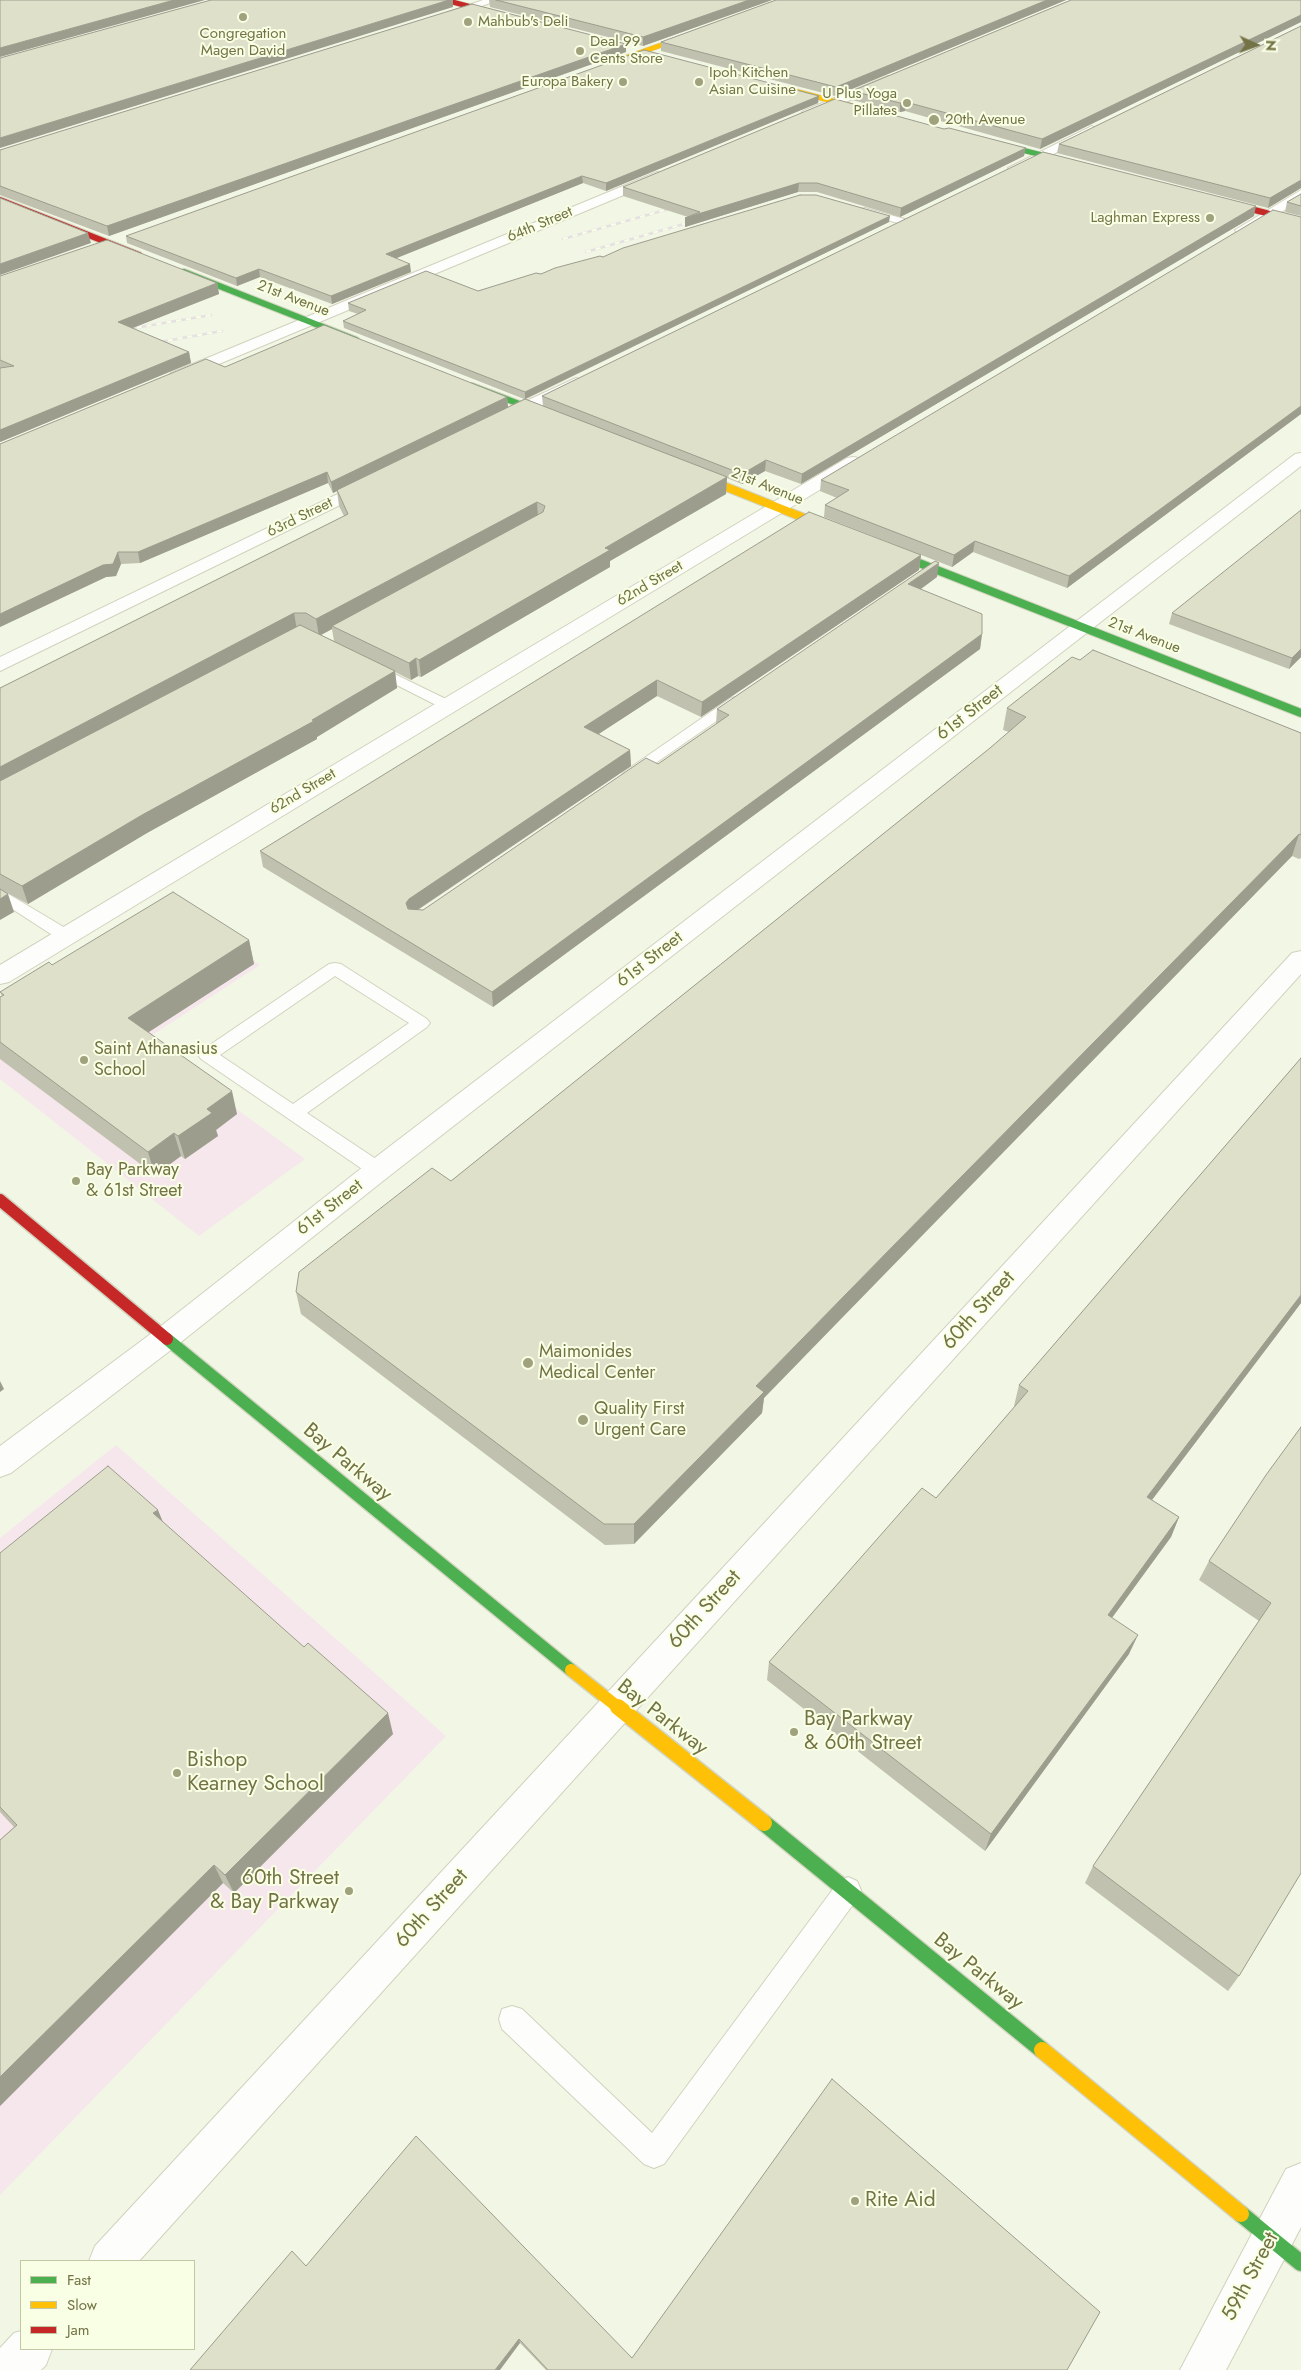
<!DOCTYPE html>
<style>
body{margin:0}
#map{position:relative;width:1301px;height:2370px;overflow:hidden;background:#f2f6e5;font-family:Jost,sans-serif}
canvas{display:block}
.legend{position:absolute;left:20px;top:2260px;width:175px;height:90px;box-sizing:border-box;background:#f9ffe5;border:1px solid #c4c7a5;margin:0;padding:6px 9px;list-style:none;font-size:15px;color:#747345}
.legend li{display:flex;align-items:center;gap:10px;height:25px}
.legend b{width:25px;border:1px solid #c4c7a5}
.north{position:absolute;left:1231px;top:20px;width:50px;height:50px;-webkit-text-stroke:4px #f9ffe5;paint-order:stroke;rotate:92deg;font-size:14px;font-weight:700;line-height:20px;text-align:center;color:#747345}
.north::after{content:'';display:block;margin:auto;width:18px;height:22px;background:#747345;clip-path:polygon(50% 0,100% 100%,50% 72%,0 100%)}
</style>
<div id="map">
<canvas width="1301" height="2370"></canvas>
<ul class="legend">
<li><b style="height:6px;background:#4caf50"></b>Fast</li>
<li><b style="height:6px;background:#ffc107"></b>Slow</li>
<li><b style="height:6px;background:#c62828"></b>Jam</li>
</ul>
<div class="north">N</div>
</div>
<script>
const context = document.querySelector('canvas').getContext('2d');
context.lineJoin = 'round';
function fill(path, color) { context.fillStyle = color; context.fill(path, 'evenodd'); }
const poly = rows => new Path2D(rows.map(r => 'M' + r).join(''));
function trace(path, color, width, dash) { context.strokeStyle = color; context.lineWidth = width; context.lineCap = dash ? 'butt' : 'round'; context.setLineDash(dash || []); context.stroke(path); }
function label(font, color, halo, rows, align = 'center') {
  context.font = font + ' Jost,sans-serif'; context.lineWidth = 4; context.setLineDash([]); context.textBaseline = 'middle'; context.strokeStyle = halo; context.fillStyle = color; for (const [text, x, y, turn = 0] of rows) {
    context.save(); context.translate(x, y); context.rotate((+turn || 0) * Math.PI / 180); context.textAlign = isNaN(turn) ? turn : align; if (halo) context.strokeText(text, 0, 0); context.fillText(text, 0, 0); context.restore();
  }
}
fill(poly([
 [180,911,260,965,143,1041,305,1159,199,1236,0,1079,0,1021],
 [116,1445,446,1736,0,2195,0,1538]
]), '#f6e7ec');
const lane = poly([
 [865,208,908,220,910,222,905,225,862,213,862,209,865,208],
 [374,664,452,702,454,705,447,709,442,708,369,671,367,668,374,664],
 [736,697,743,701,741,704,634,778,624,778,622,775,624,772,731,698,736,697],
 [0,889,72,932,74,936,72,940,60,940,0,901,0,889],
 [335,963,341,964,427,1019,430,1023,427,1027,307,1113,385,1165,387,1170,385,1175,378,1177,371,1175,201,1059,198,1055,201,1051,329,964,335,963],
 [335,976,409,1023,293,1104,220,1055,335,976],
 [848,1877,857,1881,861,1890,857,1899,664,2164,654,2168,644,2164,502,2029,499,2019,502,2009,512,2006,522,2009,652,2133,839,1881,848,1877]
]);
const street = poly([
 [483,0,499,0,447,18,439,18,438,16,483,0],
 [888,76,892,78,894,80,892,82,811,117,807,118,801,114,803,111,888,76],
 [1092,126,1098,130,1096,133,1019,171,1009,171,1008,168,1092,126],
 [657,172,662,173,664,176,662,179,183,379,171,379,169,376,171,373,657,172],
 [1301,190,1301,200,1247,233,1237,233,1235,230,1301,190],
 [576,378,582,380,584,383,582,386,508,423,502,424,496,423,494,419,496,415,576,378],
 [1301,453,1301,466,388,1177,176,1346,11,1473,0,1477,0,1446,156,1330,368,1163,1295,454,1301,453],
 [853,457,859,458,862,462,859,466,9,982,0,984,0,965,440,701,847,458,853,457],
 [371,478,377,479,380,483,377,487,0,671,0,657,371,478],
 [1301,951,1301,974,139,2261,89,2261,95,2246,1292,953,1301,951],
 [1301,2163,1301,2227,1226,2370,1180,2370,1286,2169,1301,2163],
 [21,2331,21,2349,52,2349,46,2365,41,2370,0,2370,0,2348,14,2333,21,2331]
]);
const fastFar4 = poly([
 [990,142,1074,163]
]);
const fastFar3 = poly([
 [184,272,356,340],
 [472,386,551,416]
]);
const fastFar2 = poly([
 [886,550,1301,713]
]);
const fastFar1 = poly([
 [167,1339,571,1670]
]);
const fast = poly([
 [764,1823,1042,2050],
 [1241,2214,1301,2263]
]);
const slowFar3 = poly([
 [611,63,695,33],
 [783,88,867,110]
]);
const slowFar2 = poly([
 [691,473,837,531]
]);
const slowFar1 = poly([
 [571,1670,619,1708]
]);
const slow = poly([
 [618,1707,764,1823],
 [1042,2050,1241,2214]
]);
const jamFar2 = poly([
 [445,0,502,15]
]);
const jamFar1 = poly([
 [0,200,139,255],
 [1220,201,1301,222]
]);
const jam = poly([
 [0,1200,167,1339]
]);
trace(lane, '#d1d2bd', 2);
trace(street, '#d1d2bd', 2);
trace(fastFar4, '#d2d4bf', 6);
trace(fastFar3, '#d2d4bf', 8);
trace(fastFar2, '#d2d4bf', 10);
trace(fastFar1, '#d2d4bf', 15);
trace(fast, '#d2d4bf', 19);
trace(slowFar3, '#d2d4bf', 6);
trace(slowFar2, '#d2d4bf', 10);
trace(slowFar1, '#d2d4bf', 15);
trace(slow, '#d2d4bf', 19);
trace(jamFar2, '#d2d4bf', 6);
trace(jamFar1, '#d2d4bf', 8);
trace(jam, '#d2d4bf', 15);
fill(lane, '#fdfefb');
fill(street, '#fdfefb');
trace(fastFar4, '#4caf50', 5);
trace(fastFar3, '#4caf50', 6);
trace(fastFar2, '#4caf50', 8);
trace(fastFar1, '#4caf50', 12);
trace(fast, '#4caf50', 16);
trace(slowFar3, '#ffc107', 5);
trace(slowFar2, '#ffc107', 8);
trace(slowFar1, '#ffc107', 12);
trace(slow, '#ffc107', 16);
trace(jamFar2, '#c62828', 5);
trace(jamFar1, '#c62828', 6);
trace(jam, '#c62828', 12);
const rail = poly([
 [563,239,679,206],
 [586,252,698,220],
 [117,331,211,315],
 [148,344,222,331]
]);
trace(rail, '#e5e1e2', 2.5);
trace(rail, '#f9ffe5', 2, [5]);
fill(poly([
 [489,0,772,0,643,46,490,7],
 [776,0,1066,0,835,96,661,51,661,42],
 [1301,0,1301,22,1040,149,905,111,900,112,852,100,852,91],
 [626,52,109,236,0,195,0,150],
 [819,96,818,103,606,191,583,183,396,258,411,272,332,304,260,277,237,286,127,243,126,236],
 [1059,144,1301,188,1268,208,1057,153],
 [1024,156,900,217,817,192,798,192,685,227,685,218,688,217,623,196,623,187],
 [1301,194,1301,216,1285,212,1287,202],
 [1254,216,801,484,765,471,742,484,727,478,726,494,610,561,610,567,421,677,418,676,411,680,395,672,397,688,317,737,317,739,147,833,28,904,0,889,0,688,344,516,339,506,337,491,333,493,328,483,140,563,121,564,116,576,106,577,0,627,225,367,507,397,508,407,524,399,344,328,343,321,358,314,349,311,348,303,478,291,603,257,889,222,526,399,543,406,542,396],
 [332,629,334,641,321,635],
 [1301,217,1301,414,1067,588,973,552,952,567,824,517,825,505,837,498,820,491,821,480],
 [0,276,217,283,219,294,132,328,189,352,191,363,0,442],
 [921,555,919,570,701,717,657,696,598,734,630,750,631,766,418,910,423,910,658,764,716,724,717,709,937,577,921,589,982,634,980,649,493,1007,263,867,260,851],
 [1172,613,1301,657,1289,669,1169,624],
 [1080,660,1301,733,1301,858,1299,859,1292,856,890,1267,764,1398,762,1413,634,1544,605,1545,301,1314,296,1292,451,1181,990,748,1009,732,1003,730,1007,708],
 [249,940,254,964,148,1032,237,1114,216,1130,218,1136,185,1159,181,1156,155,1175,0,1059,0,997,2,996,0,992,52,965],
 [1301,1058,1301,1303,1152,1500,1179,1517,1171,1537,1112,1618,1129,1654,985,1851,767,1680,769,1662,936,1498,1015,1406,1014,1406,1019,1385],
 [1301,1427,1239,1976,1228,1991,1085,1883,1093,1866,1259,1621,1199,1580,1209,1561],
 [162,1522,393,1734,234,1893,223,1883,0,2106,0,1840,14,1827,0,1812,0,1553],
 [306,2266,632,2358,1067,2370,546,2370,520,2343]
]), '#c0c1ae');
fill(poly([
 [174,0,205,0,0,57,0,48],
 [449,0,453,0,453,7,0,148,0,138],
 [749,0,772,0,643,46,643,37],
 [1047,0,1066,0,835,96,836,87],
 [1301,15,1301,22,1040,149,1042,139],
 [626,44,626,52,109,236,107,226],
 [819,96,818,103,606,191,606,183],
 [906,102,905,111,900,112,900,103],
 [1026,148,1024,156,900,217,901,208],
 [582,176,583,183,387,262,386,254],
 [1301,180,1301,188,1268,208,1270,198],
 [799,183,798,192,685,227,685,218],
 [1256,206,1254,216,801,484,802,474],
 [890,216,889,222,525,399,525,392],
 [88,233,91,243,0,275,0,264],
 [410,264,411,272,332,304,331,296],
 [259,269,260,277,237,286,236,278],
 [217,283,219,294,120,333,118,322],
 [189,352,191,363,0,442,0,430],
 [507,397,508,408,333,493,331,482],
 [1301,406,1301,414,1067,588,1069,576],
 [766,460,765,471,742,484,742,474],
 [327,472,328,483,140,563,138,552],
 [727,477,726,494,610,561,610,567,421,677,419,660,605,548],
 [537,502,538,518,332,626,332,629,319,636,316,619],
 [975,541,973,552,952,567,954,555],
 [118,552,121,564,116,576,106,577,0,627,0,614],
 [921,555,919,570,701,717,702,702],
 [939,563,937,577,907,599,908,584],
 [294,613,297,630,0,788,0,767],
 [982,634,980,649,493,1007,492,992],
 [1301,649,1301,657,1289,669,1292,658],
 [416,658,418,676,411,680,409,663],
 [395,671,397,688,317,737,317,739,147,833,28,904,22,886,142,815,312,720],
 [657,680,657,696,585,743,584,727],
 [630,750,631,766,411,914,406,903,409,899],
 [1299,834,1292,856,764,1398,762,1413,634,1544,634,1524,756,1386,894,1245],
 [8,894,14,912,0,920,0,899],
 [249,940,254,964,135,1041,128,1018],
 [232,1091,237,1114,216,1130,218,1136,185,1159,178,1136,207,1109],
 [174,1133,181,1156,155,1175,148,1152],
 [1301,1295,1301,1303,1139,1517,1147,1497],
 [0,1381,4,1389,0,1392],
 [158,1510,167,1532,153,1513],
 [1179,1517,1171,1537,1100,1634,1108,1615],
 [1138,1635,1129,1654,985,1851,991,1834],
 [388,1713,393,1734,234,1893,225,1875],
 [214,1865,223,1883,0,2106,0,2077],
 [519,2339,520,2343,500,2370,495,2370]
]), '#9c9d8d');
const building = poly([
 [0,0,174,0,0,48,0,0],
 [211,0,449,0,0,138,0,58,211,0],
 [496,0,749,0,643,37,496,0],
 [776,0,1047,0,836,87,661,42,776,0],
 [1071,0,1301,0,1301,15,1042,139,906,102,900,103,852,91,1071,0],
 [472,4,626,44,107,226,0,186,0,150,472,4],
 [1301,26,1301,180,1270,198,1059,144,1301,26],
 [644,50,819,96,606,183,582,176,386,254,410,264,331,296,259,269,236,278,126,236,644,50],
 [835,99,944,129,949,128,1026,148,901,208,817,183,799,183,685,218,700,212,623,187,835,99],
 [1043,152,1256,206,802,474,766,460,742,474,542,396,1043,152],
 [1301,194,1301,206,1287,202,1301,194],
 [800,195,816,195,890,216,525,392,343,321,366,310,348,303,426,271,478,291,536,273,541,274,555,268,600,256,603,257,623,248,800,195],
 [0,198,88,233,0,264,0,198],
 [1273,210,1301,217,1301,406,1069,576,975,541,954,555,825,505,849,490,821,480,1273,210],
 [107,240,217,283,118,322,189,352,0,430,0,368,14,366,0,360,0,276,107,240],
 [324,325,507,397,331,482,327,472,138,552,118,552,113,564,103,565,0,614,0,444,206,359,225,367,324,325],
 [525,399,727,477,605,548,610,550,419,660,416,658,409,663,332,626,543,512,545,506,537,502,316,619,306,613,294,613,0,767,0,688,348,514,337,490,525,399],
 [1301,510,1301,649,1292,658,1172,613,1301,510],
 [809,512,921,555,702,702,657,680,584,727,630,750,409,899,406,903,408,909,423,910,646,758,658,764,729,715,717,709,935,561,939,563,908,584,982,614,982,634,492,992,260,851,809,512],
 [300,625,395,671,312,720,314,721,142,815,22,886,0,874,0,781,300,625],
 [1093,650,1301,733,1301,835,1299,834,894,1245,756,1386,764,1392,634,1524,604,1524,296,1292,299,1272,432,1168,451,1181,990,748,1026,717,1007,708,1072,657,1080,660,1093,650],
 [0,889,8,894,0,899,0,889],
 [173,892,249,940,128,1018,232,1091,207,1109,212,1113,178,1136,174,1133,148,1152,0,1042,0,997,4,995,0,992,49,962,52,965,173,892],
 [1301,1058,1301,1295,1147,1497,1179,1517,1108,1615,1138,1635,991,1834,769,1662,922,1488,936,1498,1028,1391,1019,1385,1301,1058],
 [1301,1427,1301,1873,1239,1976,1093,1866,1271,1603,1209,1561,1266,1475,1301,1427],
 [108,1466,158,1510,153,1513,304,1647,308,1643,388,1713,225,1875,214,1865,0,2077,0,1840,17,1825,0,1807,0,1553,108,1466],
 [832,2079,1100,2312,1067,2370,548,2370,519,2339,495,2370,190,2370,292,2251,306,2266,416,2136,632,2358,832,2079]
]);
fill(building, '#dfe0ca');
trace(building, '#9c9d8d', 1);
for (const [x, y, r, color] of [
 [243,17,5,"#a0a17d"],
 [468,22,5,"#a0a17d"],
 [580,51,5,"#a0a17d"],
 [623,82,5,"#a0a17d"],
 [699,82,5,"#a0a17d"],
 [907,103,5,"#a0a17d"],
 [934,120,6,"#a0a17d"],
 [1210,218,5,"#a0a17d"],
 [84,1060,5,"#a0a17d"],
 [76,1181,5,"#a0a17d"],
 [528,1363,6,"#a0a17d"],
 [583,1420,6,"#a0a17d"],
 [794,1732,5,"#a0a17d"],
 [177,1773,5,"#a0a17d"],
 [349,1891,5,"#a0a17d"],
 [855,2201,5,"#a0a17d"]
]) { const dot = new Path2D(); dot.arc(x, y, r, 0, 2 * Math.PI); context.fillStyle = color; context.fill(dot); trace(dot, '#f9ffe5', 2); }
label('15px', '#747345', '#f9ffe5', [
 ["Mahbub's Deli",478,22],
 ["Congregation",243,34,"center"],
 ["Magen David",243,51,"center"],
 ["Deal 99",590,42],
 ["Cents Store",590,59],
 ["Ipoh Kitchen",709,73],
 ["Asian Cuisine",709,90],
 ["Europa Bakery",613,82,"right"],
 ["U Plus Yoga",897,94,"right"],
 ["Pillates",897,111,"right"],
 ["20th Avenue",945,120],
 ["Laghman Express",1200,218,"right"]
], 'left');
label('15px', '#747345', '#f9ffe5', [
 ["64th Street",540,225,-23],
 ["21st Avenue",293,299,21],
 ["21st Avenue",767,487,22],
 ["63rd Street",300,518,-26],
 ["62nd Street",650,584,-31],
 ["21st Avenue",1144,636,21],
 ["62nd Street",303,792,-31]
]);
label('18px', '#747345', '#f9ffe5', [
 ["61st Street",970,713,-38],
 ["61st Street",650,960,-38],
 ["61st Street",330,1208,-38]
]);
label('18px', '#747345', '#f9ffe5', [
 ["Saint Athanasius",94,1050],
 ["School",94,1071],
 ["Bay Parkway",86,1171],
 ["& 61st Street",86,1192],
 ["Maimonides",539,1353],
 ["Medical Center",539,1374],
 ["Quality First",594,1410],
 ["Urgent Care",594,1431]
], 'left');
label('21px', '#747345', '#f9ffe5', [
 ["60th Street",979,1311,-48],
 ["Bay Parkway",347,1463,40],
 ["60th Street",705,1610,-48],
 ["Bay Parkway",662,1718,38],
 ["60th Street",432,1909,-48],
 ["Bay Parkway",978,1972,39],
 ["59th Street",1251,2277,-62]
]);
label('21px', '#747345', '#f9ffe5', [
 ["Bay Parkway",804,1720],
 ["& 60th Street",804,1744],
 ["Bishop",187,1761],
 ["Kearney School",187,1785],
 ["60th Street",339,1879,"right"],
 ["& Bay Parkway",339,1903,"right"],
 ["Rite Aid",865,2201]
], 'left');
</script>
